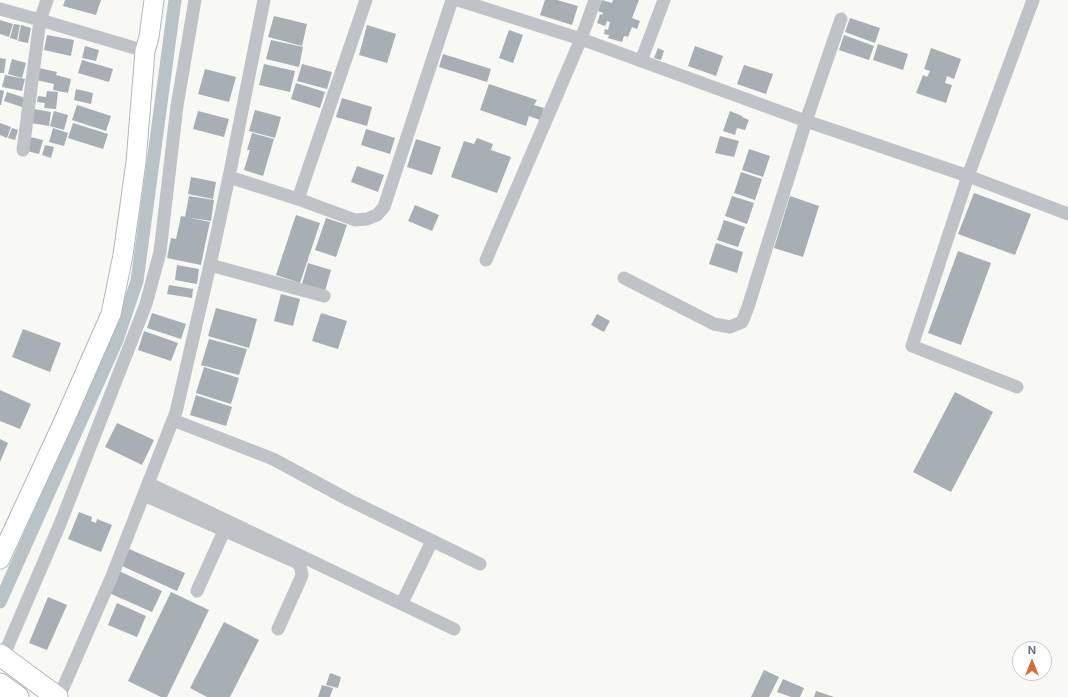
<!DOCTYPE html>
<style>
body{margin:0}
#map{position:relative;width:1068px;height:697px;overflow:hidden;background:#f8f8f5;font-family:Inter,sans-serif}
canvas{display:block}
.north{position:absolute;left:1012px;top:641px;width:40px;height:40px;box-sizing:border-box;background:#fff;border:1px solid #c3c8ce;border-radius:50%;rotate:0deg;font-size:11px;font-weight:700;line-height:16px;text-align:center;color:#697684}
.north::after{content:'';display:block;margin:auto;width:14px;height:18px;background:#d76a36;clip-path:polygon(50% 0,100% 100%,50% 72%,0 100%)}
</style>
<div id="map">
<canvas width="1068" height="697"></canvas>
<div class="north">N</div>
</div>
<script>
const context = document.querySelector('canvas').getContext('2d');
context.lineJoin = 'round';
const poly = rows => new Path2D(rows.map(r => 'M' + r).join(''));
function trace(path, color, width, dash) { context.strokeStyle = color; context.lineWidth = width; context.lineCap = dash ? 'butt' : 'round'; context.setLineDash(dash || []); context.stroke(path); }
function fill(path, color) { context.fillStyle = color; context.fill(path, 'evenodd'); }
trace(poly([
 [0,602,117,340,137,281,175,0]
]), '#b9c2c7', 13);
fill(poly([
 [65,0,101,0,96,15,63,6],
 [545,0,557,0,578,6,572,25,540,15],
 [602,0,612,3,613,0,639,0,632,18,640,21,637,29,632,27,628,37,624,36,622,42,608,38,609,35,604,34,605,29,608,30,610,22,607,21,605,26,597,23,600,14,602,15,603,13,598,11],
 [274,16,307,24,302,46,268,37],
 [850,18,880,28,875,43,845,32],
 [0,20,13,24,9,37,0,34],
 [14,24,20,25,17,40,10,38],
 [21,25,31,28,28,43,18,41],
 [367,25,396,34,387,63,359,55],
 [509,30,523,35,513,63,499,58],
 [47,35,74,40,71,56,44,50],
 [844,35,874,46,869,60,839,50],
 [271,40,303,47,299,67,266,59],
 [878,44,908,54,903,70,873,60],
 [85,46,99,50,96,61,82,58],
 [695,46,723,56,716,76,688,66],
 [658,48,664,51,661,60,654,58],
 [931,48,961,59,954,79,947,76,945,83,952,85,946,103,916,93,923,75,927,77,930,71,924,69],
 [443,54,491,69,487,82,439,67],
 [0,58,6,59,4,73,0,73],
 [12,59,26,63,22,78,8,74],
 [82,60,113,69,109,82,78,73],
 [264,64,295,71,290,92,259,85],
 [302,64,332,72,327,89,297,81],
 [744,65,773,74,766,94,737,84],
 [39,68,57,72,56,75,71,79,68,93,53,90,54,84,36,80],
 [205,69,236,77,229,102,198,94],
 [5,75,25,79,22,91,2,87],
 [296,83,325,92,320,108,291,99],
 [489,84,537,100,534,105,544,108,540,120,529,116,526,126,480,110],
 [76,89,93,93,91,104,74,100],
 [0,90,4,91,1,105,0,105],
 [47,91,58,92,56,109,44,108,45,103,37,102,38,96,46,97],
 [7,92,25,98,22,107,4,101],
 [342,98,372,107,367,126,336,117],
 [77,105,111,116,106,131,72,120],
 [34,109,51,112,49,126,31,123],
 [255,110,281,117,275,138,249,131],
 [54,111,68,115,64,130,50,126],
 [198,111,229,119,224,137,193,129],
 [730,111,742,116,742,117,749,120,745,130,737,128,735,135,723,131],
 [0,123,11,127,7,138,0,135],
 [73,123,108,134,103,149,68,138],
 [12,128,18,130,15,140,8,138],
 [53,128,68,133,64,146,49,142],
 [366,129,395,138,390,154,361,145],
 [252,133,274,139,263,176,244,170,250,150,247,150],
 [720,136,739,141,734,157,715,153],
 [30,137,43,140,39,154,27,151],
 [477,138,493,144,491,150,511,157,497,193,451,177,464,141,474,144],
 [416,139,441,147,432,175,407,167],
 [45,145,54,147,51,158,42,155],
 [749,149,770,156,763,177,742,170],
 [357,166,384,175,378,192,351,182],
 [741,172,762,179,755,200,734,193],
 [191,177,216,182,213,199,188,194],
 [974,193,1031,214,1015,255,958,234],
 [189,196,214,200,211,221,185,217],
 [732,196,754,203,747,224,725,216],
 [790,196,819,206,803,257,774,248],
 [415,205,439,215,432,231,408,221],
 [296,215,320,223,300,283,276,275],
 [181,216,210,222,205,245,188,241,205,245,201,265,167,258,171,238,176,239],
 [326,218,347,225,336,257,315,250],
 [724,220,745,227,738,247,717,240],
 [716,243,743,252,737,273,709,264],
 [958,251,991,263,961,345,928,333],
 [308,263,331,270,325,291,302,284],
 [177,265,199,269,197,284,175,280],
 [169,285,193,289,192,298,167,294],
 [281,294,300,299,293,326,274,321],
 [216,308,257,319,249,348,208,336],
 [152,313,186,324,181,339,147,328],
 [321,313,347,321,338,349,312,341],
 [597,314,610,321,604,332,591,325],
 [23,329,61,343,50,372,12,357],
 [144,331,178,343,171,361,138,350],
 [209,339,247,349,239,375,201,365],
 [204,367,239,378,231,404,196,393],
 [0,390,31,404,20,429,0,421],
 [955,392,993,412,951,492,913,472],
 [196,395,232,407,226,426,190,415],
 [117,423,154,440,142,465,105,447],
 [0,439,8,443,0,462],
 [79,512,92,517,91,521,96,523,97,519,112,525,101,552,68,539],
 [129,549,185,573,177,591,122,566],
 [119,571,162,591,152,612,109,593],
 [171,592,209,610,167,697,161,697,128,681],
 [48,597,67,605,47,650,29,643],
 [117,603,146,616,137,637,108,625],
 [224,622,259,640,230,697,207,697,190,688],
 [764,670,779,677,769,697,751,697],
 [330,673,341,677,338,688,326,685],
 [783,679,804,688,800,697,791,697,777,692],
 [322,685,333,688,330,697,318,697],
 [816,691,834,697,814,697]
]), '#a7aeb4');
const secondary = poly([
 [0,559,64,421,111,314,123,255,136,162,145,51,149,37,154,0]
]);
const primary = poly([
 [0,655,57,697],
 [0,684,18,697]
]);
trace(secondary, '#b2b7bc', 21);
trace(primary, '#b3b7bb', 23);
trace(poly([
 [458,0,581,39,595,0],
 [0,9,40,20,145,51],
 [641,61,664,0],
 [23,150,40,20,47,0],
 [229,177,298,199,355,220,367,219,377,215,384,207,452,0],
 [298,199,366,0],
 [486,260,581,39,806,121,968,176,1033,0],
 [210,265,324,296],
 [624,278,714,324,730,327,742,322,748,307,806,121,841,19],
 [1017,387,912,346,968,176,1068,214],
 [173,420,273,459,349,500,480,564],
 [148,483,454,629],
 [144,495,296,562,300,566,301,570,302,575,300,580,278,629],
 [197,591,224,531],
 [402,603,432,541],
 [3,657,60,524,146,304,160,252,177,106,195,0],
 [59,697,112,576,176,412,210,265,229,177,264,0]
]), '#bfc3c7', 13);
trace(secondary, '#fff', 19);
trace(primary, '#fff', 21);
</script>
